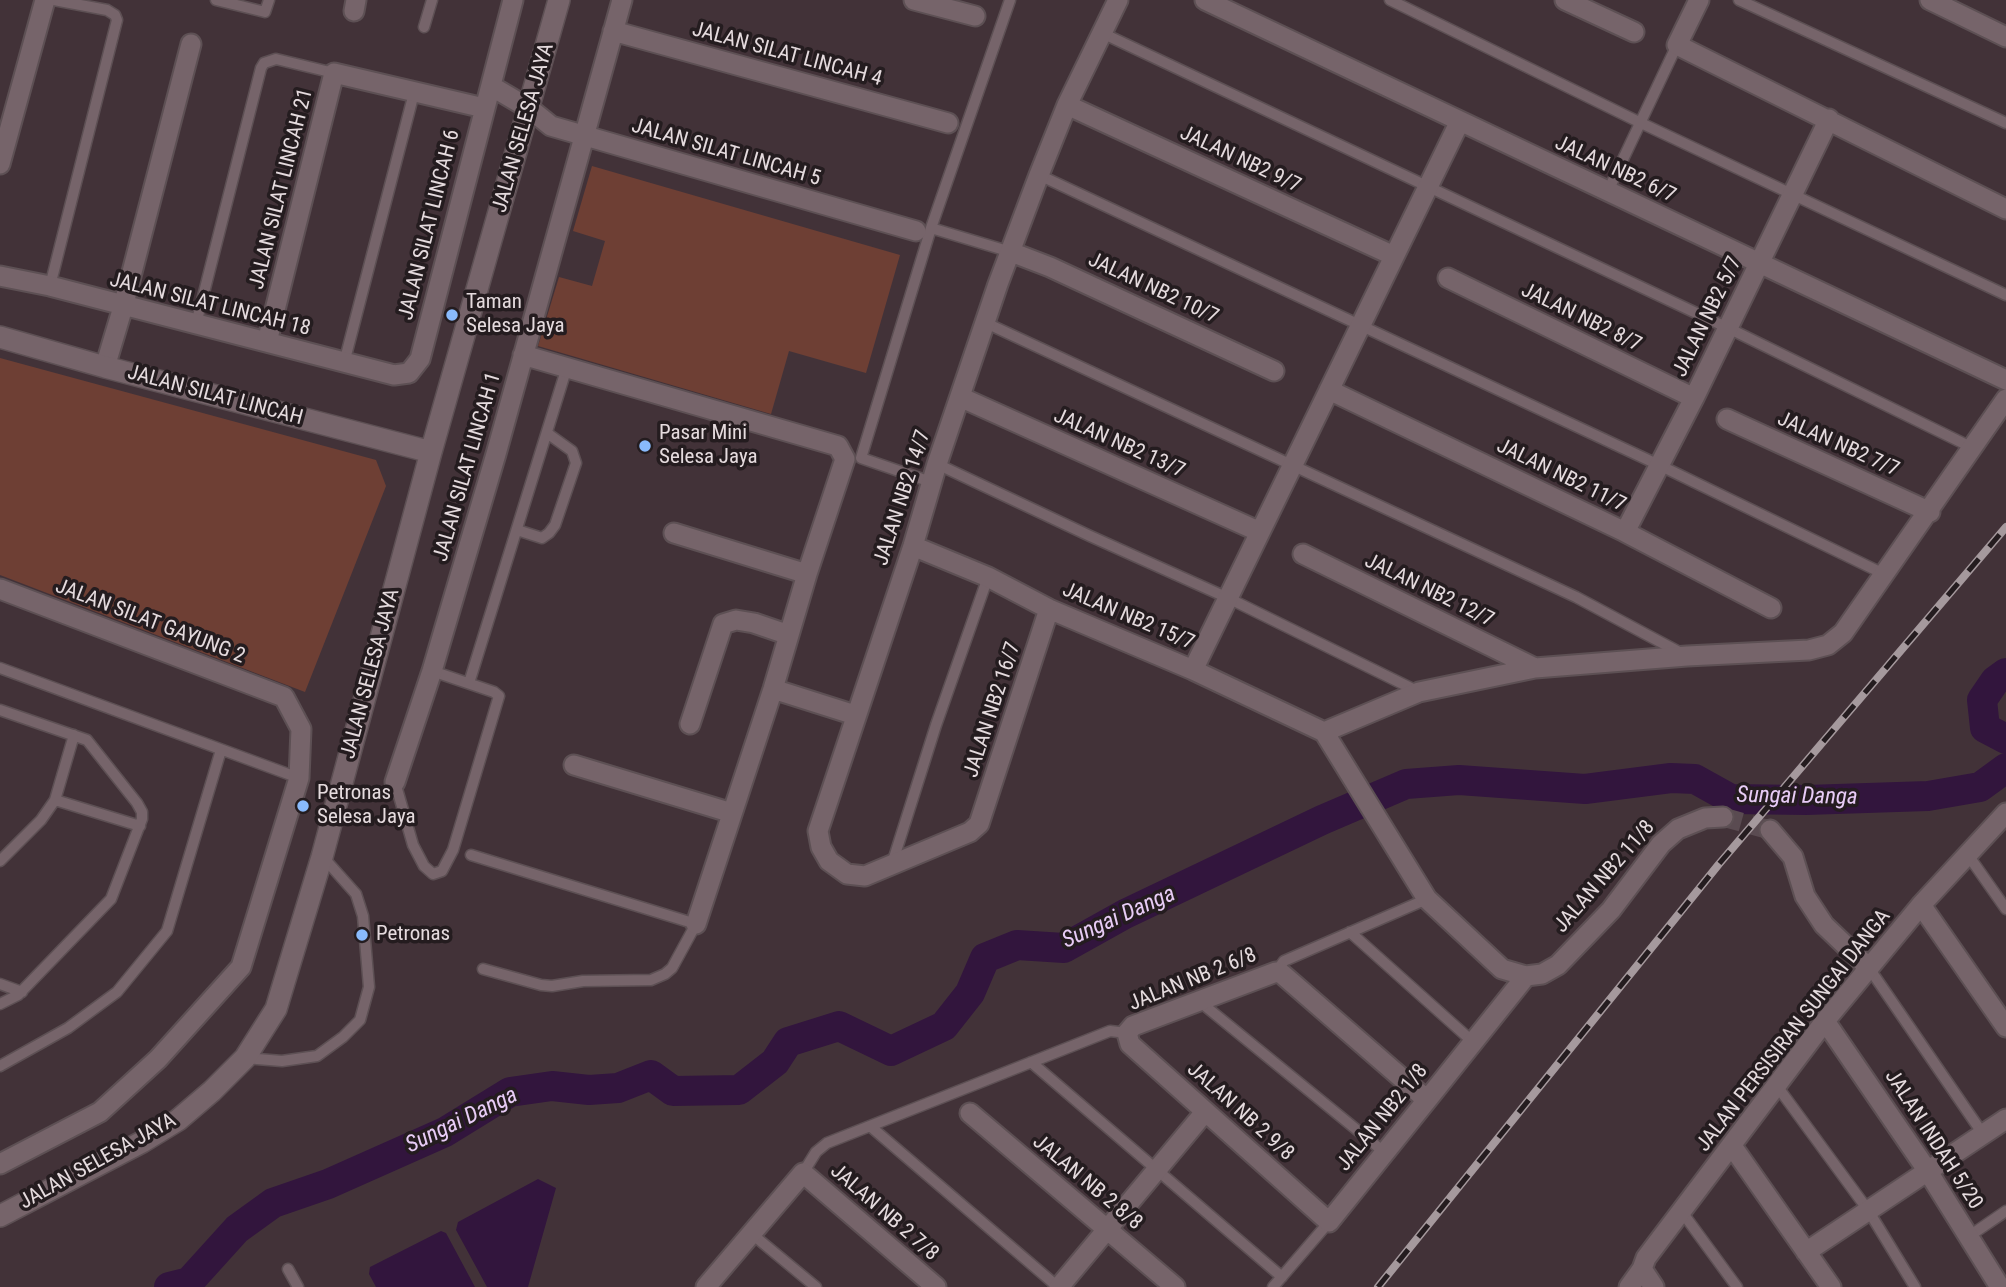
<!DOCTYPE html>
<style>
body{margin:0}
canvas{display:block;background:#423238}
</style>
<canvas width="2006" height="1287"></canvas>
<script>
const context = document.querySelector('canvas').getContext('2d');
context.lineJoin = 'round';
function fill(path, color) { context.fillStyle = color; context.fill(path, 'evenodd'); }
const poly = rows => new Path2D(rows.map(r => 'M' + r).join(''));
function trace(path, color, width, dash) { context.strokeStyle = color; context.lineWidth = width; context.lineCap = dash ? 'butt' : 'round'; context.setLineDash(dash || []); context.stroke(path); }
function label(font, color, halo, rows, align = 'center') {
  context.font = font + ' "Roboto Condensed",sans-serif'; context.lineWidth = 7; context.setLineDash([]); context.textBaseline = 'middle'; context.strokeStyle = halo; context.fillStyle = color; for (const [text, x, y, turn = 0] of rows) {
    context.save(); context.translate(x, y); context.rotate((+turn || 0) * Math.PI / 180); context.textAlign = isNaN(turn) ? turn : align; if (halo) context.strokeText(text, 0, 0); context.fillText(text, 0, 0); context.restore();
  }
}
fill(poly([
 [592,166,900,255,866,373,789,351,771,414,538,346,559,277,592,286,605,241,573,231],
 [0,358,376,460,386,486,305,692,0,575]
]), '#6e3f34');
fill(poly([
 [538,1179,556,1188,528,1287,487,1287,456,1230,458,1222],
 [441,1231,446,1233,475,1287,376,1287,369,1274,370,1267]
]), '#32153d');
trace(poly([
 [2006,673,1995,681,1982,700,1985,728,2006,739],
 [169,1287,189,1282,237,1229,273,1203,328,1184,445,1132,510,1092,552,1086,589,1090,618,1088,651,1075,673,1091,739,1090,775,1062,788,1042,839,1026,891,1051,944,1026,970,993,985,958,1017,945,1064,948,1125,914,1322,820,1406,784,1459,780,1585,789,1671,778,1695,779,1731,799,1806,800,1928,796,1980,787,2006,768]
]), '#32153d', 30);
trace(poly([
 [1723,817,1770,830]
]), '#5a4b51', 19, [19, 10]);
const lane = poly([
 [216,0,265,12,269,0],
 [1390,0,1641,123,2006,295],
 [1739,0,2006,123],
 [424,27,432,0],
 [1102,33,1728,328,1973,448],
 [1039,175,1659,465,1884,574],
 [1608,191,1677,45],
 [931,228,1011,252],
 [50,286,117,20,115,15,107,10,54,0],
 [986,323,1576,597,1681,653],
 [196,324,261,68,264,63,276,59,334,73],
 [344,363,414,93],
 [937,464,1090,536,1228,598,1417,691],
 [931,482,861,458,931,228,1010,0],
 [517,530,542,538,549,533,555,525,576,463,572,451,547,433],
 [0,668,299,778],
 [469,683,567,367],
 [0,710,87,740,137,803,142,812,142,819,111,899,18,995,0,1004],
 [395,782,413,845,424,866,433,874,442,871,453,850,499,696,494,692,432,671],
 [55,800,140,826],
 [471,855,696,924,672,968,665,974,651,980,583,981,552,986,541,985,483,969],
 [1968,855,2006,909],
 [0,861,41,820,55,800,74,735],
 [892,864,936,725,988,577],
 [1350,932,1473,1042],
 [1869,968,1983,1134],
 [1276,972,1284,961,1427,899],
 [0,984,22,992],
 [1199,1001,1384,1152],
 [245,1058,282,1061,317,1056,343,1037,360,1020,369,987,363,916,356,894,323,857],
 [1031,1062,1282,1277],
 [0,1066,68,1028,117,992,167,931,221,750],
 [1777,1086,1868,1210,1915,1287],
 [870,1126,1058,1287],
 [803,1173,816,1152,827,1143,1110,1031,1127,1033],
 [1682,1212,1737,1287],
 [752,1234,816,1287],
 [1968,1237,2006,1211],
 [288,1269,298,1287],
 [1273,1287,1329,1222]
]);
const street = poly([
 [914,0,975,16],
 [1205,0,2006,380],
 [1565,0,1634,32],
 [1699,0,1677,45,2006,209],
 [1930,0,2006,37],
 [354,11,356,0],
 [613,31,948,123],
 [491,86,530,109,551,126,916,231],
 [1067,105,1394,256],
 [0,164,45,0],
 [1011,252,1050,267,1274,371],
 [0,276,50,286,394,375,409,373,420,359,513,0],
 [1448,278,1694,398],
 [267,342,334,73,484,108],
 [523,355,838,446,845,459,807,574,773,689,696,924],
 [105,367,123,307,191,44],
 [1329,390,1625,532,1771,608],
 [960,397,1260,532],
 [1727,419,1930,512],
 [1625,532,1694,398,1829,119],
 [674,533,807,574],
 [913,546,988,577,1049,609,1193,670,1324,732],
 [1303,554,1535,668],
 [0,589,284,697,301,729,299,778,241,967,158,1059,100,1112,0,1164],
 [1049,609,979,824,970,832,865,876,847,874,829,861,821,847,818,831,913,546,937,464,998,284,1039,175,1067,105,1118,0],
 [1193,670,1460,121],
 [773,689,855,715],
 [690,724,723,624,736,620,754,623,789,635],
 [574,765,732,813],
 [395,782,432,671,496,454,622,0],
 [1723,817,1705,818,1678,829,1661,844,1611,910,1558,965,1542,974,1526,976,1502,969,1427,899,1324,732,1419,692,1535,668,1687,656,1809,650,1828,645,1843,633,2006,399],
 [1770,830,1793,857,1805,896,1824,925,1869,968],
 [1921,905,2006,1027],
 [1825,1021,1927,1170,2000,1287],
 [1427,1100,1282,974,1276,972,1133,1026,1127,1033,1130,1044,1329,1222,1427,1100,1526,976],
 [970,1113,1175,1287],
 [1732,1146,1831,1287],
 [1806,1252,2006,1119],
 [1642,1269,1654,1287],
 [706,1287,803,1173,936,1287],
 [1059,1287,1205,1112],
 [1629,1287,1642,1269,1646,1258,1825,1021,1921,905,2006,813]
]);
const secondary = poly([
 [0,337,105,367,431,452],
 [0,1216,142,1142,178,1120,212,1091,245,1058,276,1009,322,857,431,452,559,0]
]);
trace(lane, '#5d5054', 13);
trace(street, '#5d5054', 23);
trace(secondary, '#5d5054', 24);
trace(lane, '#76646a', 10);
trace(street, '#76646a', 19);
trace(secondary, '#76646a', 21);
const rail = poly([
 [1378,1287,1719,864,2006,527]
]);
trace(rail, '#a5999d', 8);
trace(rail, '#241c1f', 5, [16]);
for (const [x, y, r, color] of [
 [452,315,7,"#89bafc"],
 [645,446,7,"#89bafc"],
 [303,806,7,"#89bafc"],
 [362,935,7,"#89bafc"]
]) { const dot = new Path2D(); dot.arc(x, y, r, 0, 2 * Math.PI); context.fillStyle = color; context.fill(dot); trace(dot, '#241c1f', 2.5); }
label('21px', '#e5dbde', '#241c1f', [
 ["JALAN SILAT LINCAH 4",787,55,15],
 ["JALAN SELESA JAYA",524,128,-74],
 ["JALAN SILAT LINCAH 5",726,153,16],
 ["JALAN NB2 9/7",1240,160,25],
 ["JALAN NB2 6/7",1615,170,25],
 ["JALAN SILAT LINCAH 21",282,189,-76],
 ["JALAN SILAT LINCAH 6",430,225,-76],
 ["JALAN NB2 10/7",1153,289,25],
 ["JALAN SILAT LINCAH 18",210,305,14],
 ["JALAN NB2 5/7",1708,317,-64],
 ["JALAN NB2 8/7",1581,318,26],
 ["JALAN SILAT LINCAH",215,396,15],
 ["JALAN NB2 13/7",1119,444,24],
 ["JALAN NB2 7/7",1838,445,24],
 ["JALAN SILAT LINCAH 1",468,467,-74],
 ["JALAN NB2 11/7",1561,476,26],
 ["JALAN NB2 14/7",903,498,-72],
 ["JALAN NB2 12/7",1429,591,26],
 ["JALAN NB2 15/7",1128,617,23],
 ["JALAN SILAT GAYUNG 2",150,622,21],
 ["JALAN SELESA JAYA",371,674,-75],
 ["JALAN NB2 16/7",993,710,-72],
 ["JALAN NB2 11/8",1605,877,-49],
 ["JALAN NB 2 6/8",1193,980,-22],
 ["JALAN PERSISIRAN SUNGAI DANGA",1794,1031,-52],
 ["JALAN NB 2 9/8",1240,1112,42],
 ["JALAN NB2 1/8",1383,1118,-51],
 ["JALAN INDAH 5/20",1933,1140,57],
 ["JALAN SELESA JAYA",98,1162,-29],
 ["JALAN NB 2 8/8",1087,1183,40],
 ["JALAN NB 2 7/8",884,1213,41]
]);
label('21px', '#e5dbde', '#241c1f', [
 ["Taman",466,303],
 ["Selesa Jaya",466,327],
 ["Pasar Mini",659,434],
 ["Selesa Jaya",659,458],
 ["Petronas",317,794],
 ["Selesa Jaya",317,818],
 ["Petronas",376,935]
], 'left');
label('italic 23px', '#e8ccf6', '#241c1f', [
 ["Sungai Danga",1797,797,1],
 ["Sungai Danga",1119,918,-24],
 ["Sungai Danga",462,1121,-26]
]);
</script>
